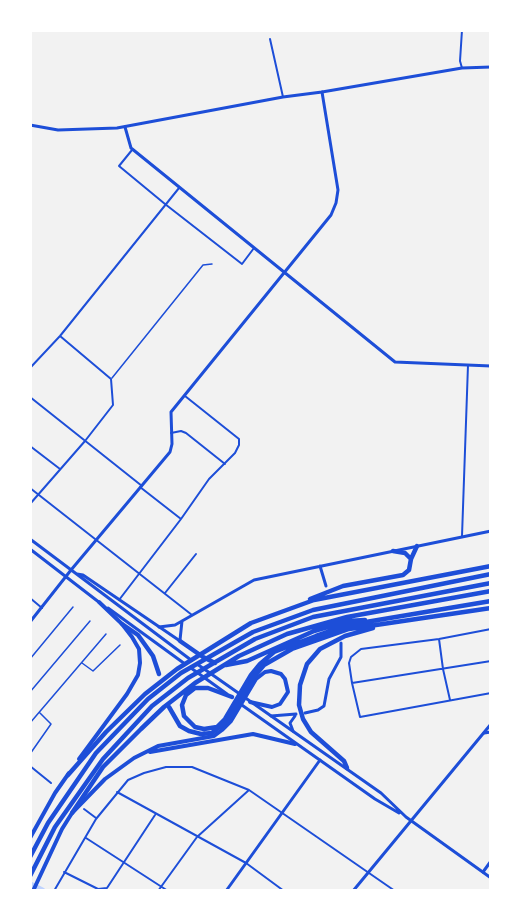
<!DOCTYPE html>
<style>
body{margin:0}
#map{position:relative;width:521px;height:921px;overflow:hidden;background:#f2f2f2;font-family:Signika,sans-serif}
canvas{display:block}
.frame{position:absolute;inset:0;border:32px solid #fff;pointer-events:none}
</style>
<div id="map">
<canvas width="521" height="921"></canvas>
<div class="frame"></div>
</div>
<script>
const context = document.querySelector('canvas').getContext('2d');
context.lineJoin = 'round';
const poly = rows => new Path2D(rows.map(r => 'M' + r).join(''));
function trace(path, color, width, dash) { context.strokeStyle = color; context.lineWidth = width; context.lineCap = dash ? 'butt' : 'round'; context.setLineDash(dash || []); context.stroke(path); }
trace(poly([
 [30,885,42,891]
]), '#bfd3fe', 7);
trace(poly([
 [112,378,203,265,212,264],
 [30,659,73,607],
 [82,663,93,671,120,645],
 [30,692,90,621],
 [30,723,106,634],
 [30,754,51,724,40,713]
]), '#1d4ed8', 1.5);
trace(poly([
 [270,39,283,97],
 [462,68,460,61,462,30],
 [132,150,119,166,165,204,242,264,254,248],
 [30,368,60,336,179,188],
 [30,397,142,486],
 [171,433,181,431,186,433,225,464],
 [30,446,60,469],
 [140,487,181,519,209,479,235,453,239,445,239,439,185,396],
 [30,488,192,615],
 [30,504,85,441,113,405,111,379,60,336],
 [462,536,468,365],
 [165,593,196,554],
 [30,598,42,608],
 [119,600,181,519],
 [491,629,439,639,361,649,351,657,349,663,352,683,360,717,491,693],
 [439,639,443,669,450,700],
 [352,683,491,661],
 [30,766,51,783],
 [117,792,246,863,284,891],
 [84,809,96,818],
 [86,838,168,891],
 [64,872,98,889,107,888,155,815],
 [54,891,96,819,128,780,144,773,166,767,192,767,249,790,395,891],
 [158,891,197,837,249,790]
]), '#1d4ed8', 2);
trace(poly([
 [125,127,131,148,395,362,491,366],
 [320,566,326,586],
 [71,570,170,452,172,444,171,412,331,215,336,203,338,190,322,92],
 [159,627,175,625,254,580,491,531],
 [180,640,182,621],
 [305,713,318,710,324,706,329,679,341,657,341,643],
 [271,716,296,714],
 [293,731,290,723,295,716],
 [484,733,491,732],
 [483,872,491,861],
 [226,891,320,760]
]), '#1d4ed8', 3);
trace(poly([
 [30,125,58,130,117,128,283,97,322,92,462,68,491,67],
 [30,539,191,660],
 [30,549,100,603],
 [77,574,83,575,180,641],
 [108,608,185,664],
 [30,622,71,570],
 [197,664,381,793,406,817,491,878],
 [191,668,227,694],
 [239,703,375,799,399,813],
 [353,891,491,724]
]), '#1d4ed8', 3);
trace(poly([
 [150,752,253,734,295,744],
 [79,759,127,694,138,675,140,663,139,649,132,637,122,624,99,602],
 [30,838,55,793,69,773],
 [33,891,62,829,72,813,105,779,134,758,158,746,214,736,222,730,231,721,256,679,265,672,271,671,281,674,285,679,288,692,280,704,272,707,250,702]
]), '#1d4ed8', 4);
trace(poly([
 [411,559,417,546],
 [310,599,343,586,403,575,409,570,411,559,405,553,393,551],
 [122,624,138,635,153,656,159,674],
 [180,641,203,657,215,663],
 [226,665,247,661,314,631,348,621,365,620],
 [232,697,208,688,195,688,186,695,182,705,184,716,195,727,204,729,217,727,225,719,251,675,260,664,274,652,316,636,348,625,491,601],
 [169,707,180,726,189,731,201,734,212,733,229,720,254,677,264,665,292,649,349,629,491,608],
 [347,768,344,761,311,732,303,719,299,705,300,685,307,664,320,649,345,636,373,628],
 [68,775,106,732,145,694,177,669,251,623,314,600,491,566],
 [72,813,103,767,141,729,164,707,195,683,239,656,287,634,347,617,491,591],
 [30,857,48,823,96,753,148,699,181,673,253,632,313,610,491,574],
 [30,876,55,827,103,759,152,706,188,678,255,639,313,617,491,583]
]), '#1d4ed8', 4.5);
</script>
